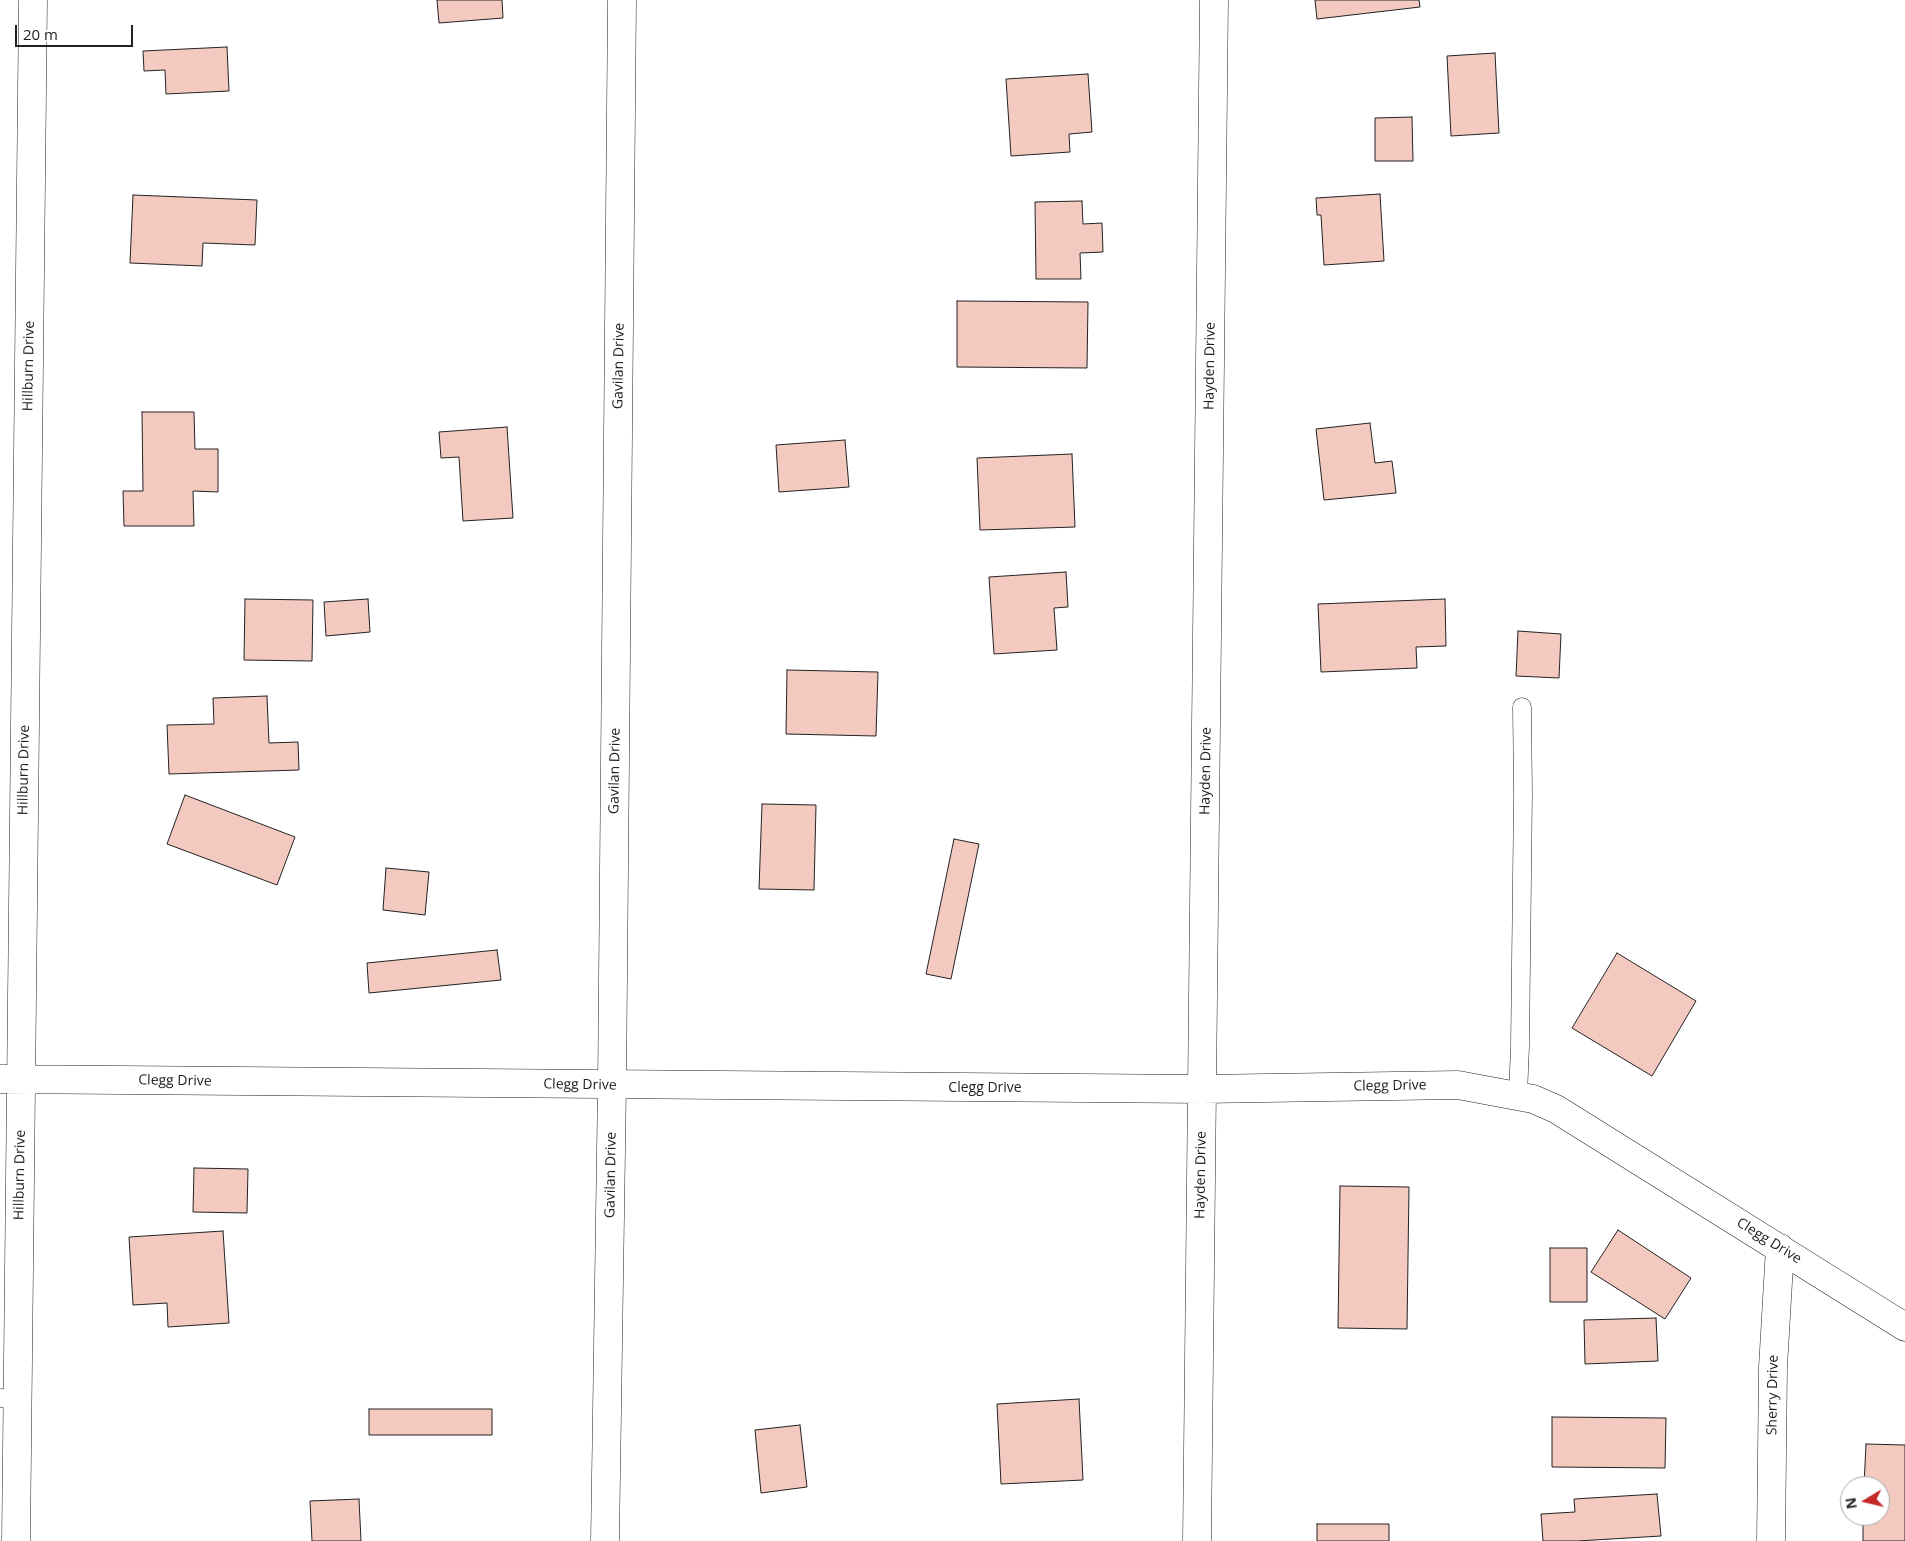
<!DOCTYPE html>
<style>
body{margin:0}
#map{position:relative;width:1905px;height:1541px;overflow:hidden;background:#fff;font-family:"Open Sans",sans-serif}
canvas{display:block}
.north{position:absolute;left:1840px;top:1476px;width:50px;height:50px;box-sizing:border-box;background:#fff;border:1px solid #a7a7a7;border-radius:50%;rotate:261deg;font-size:14px;font-weight:700;line-height:20px;text-align:center;color:#222}
.north::after{content:'';display:block;margin:auto;width:18px;height:22px;background:#c62828;clip-path:polygon(50% 0,100% 100%,50% 72%,0 100%)}
.scale{position:absolute;left:15px;top:25px;width:118px;height:22px;box-sizing:border-box;border:2px solid #222;border-top:0;padding-left:6px;font-size:15px;line-height:18px;white-space:nowrap;color:#222;-webkit-text-stroke:4px #fff;paint-order:stroke}
</style>
<div id="map">
<canvas width="1905" height="1541"></canvas>
<div class="north">N</div>
<div class="scale">20 m</div>
</div>
<script>
const context = document.querySelector('canvas').getContext('2d');
context.lineJoin = 'round';
function fill(path, color) { context.fillStyle = color; context.fill(path, 'evenodd'); }
const poly = rows => new Path2D(rows.map(r => 'M' + r).join(''));
function trace(path, color, width, dash) { context.strokeStyle = color; context.lineWidth = width; context.lineCap = dash ? 'butt' : 'round'; context.setLineDash(dash || []); context.stroke(path); }
function label(font, color, halo, rows, align = 'center') {
  context.font = font + ' "Open Sans",sans-serif'; context.lineWidth = 4; context.setLineDash([]); context.textBaseline = 'middle'; context.strokeStyle = halo; context.fillStyle = color; for (const [text, x, y, turn = 0] of rows) {
    context.save(); context.translate(x, y); context.rotate((+turn || 0) * Math.PI / 180); context.textAlign = isNaN(turn) ? turn : align; if (halo) context.strokeText(text, 0, 0); context.fillText(text, 0, 0); context.restore();
  }
}
const building = poly([
 [437,0,502,0,503,18,439,23,437,0],
 [1315,0,1419,0,1420,7,1317,19,1315,0],
 [227,47,229,91,166,94,165,70,144,71,143,51,227,47],
 [1495,53,1499,133,1451,136,1447,56,1495,53],
 [1088,74,1092,132,1069,134,1070,152,1011,156,1006,79,1088,74],
 [1412,117,1413,161,1375,161,1375,118,1412,117],
 [1380,194,1384,261,1324,265,1321,215,1317,215,1316,198,1380,194],
 [133,195,257,200,255,245,203,243,202,266,130,263,133,195],
 [1082,201,1083,224,1102,223,1103,252,1080,253,1081,279,1036,279,1035,202,1082,201],
 [957,301,1088,302,1087,368,957,367,957,301],
 [142,412,194,412,195,449,218,449,218,492,193,491,194,526,124,526,123,491,143,491,142,412],
 [1370,423,1375,463,1392,461,1396,493,1324,500,1316,429,1370,423],
 [507,427,513,518,463,521,459,457,441,458,439,432,507,427],
 [845,440,849,487,779,492,776,445,845,440],
 [1072,454,1075,527,980,530,977,458,1072,454],
 [1066,572,1068,607,1054,608,1057,650,994,654,989,577,1066,572],
 [245,599,313,600,312,661,244,660,245,599],
 [368,599,370,632,326,636,324,602,368,599],
 [1445,599,1446,646,1416,647,1417,668,1321,672,1318,604,1445,599],
 [1518,631,1561,634,1559,678,1516,676,1518,631],
 [787,670,878,672,876,736,786,734,787,670],
 [267,696,269,743,298,742,299,770,169,774,167,725,214,724,213,698,267,696],
 [185,795,295,837,277,885,167,844,185,795],
 [762,804,816,805,814,890,759,889,762,804],
 [954,839,979,844,951,979,926,974,954,839],
 [386,868,429,872,425,915,383,910,386,868],
 [497,950,501,980,369,993,367,963,497,950],
 [1617,953,1696,1001,1652,1076,1572,1028,1617,953],
 [194,1168,248,1169,247,1213,193,1212,194,1168],
 [1340,1186,1409,1187,1407,1329,1338,1328,1340,1186],
 [1618,1230,1691,1278,1665,1319,1591,1272,1618,1230],
 [223,1231,229,1323,168,1327,167,1303,133,1305,129,1237,223,1231],
 [1550,1248,1587,1248,1587,1302,1550,1302,1550,1248],
 [1656,1318,1658,1361,1585,1364,1584,1320,1656,1318],
 [1079,1399,1083,1480,1001,1484,997,1404,1079,1399],
 [369,1409,492,1409,492,1435,369,1435,369,1409],
 [1552,1417,1666,1418,1665,1468,1552,1467,1552,1417],
 [800,1425,807,1487,761,1493,755,1430,800,1425],
 [1866,1444,1905,1445,1905,1541,1863,1541,1863,1516,1880,1516,1880,1486,1864,1486,1866,1444],
 [1657,1494,1661,1536,1577,1541,1543,1541,1541,1514,1575,1512,1574,1499,1657,1494],
 [359,1499,361,1541,312,1541,310,1501,359,1499],
 [1317,1524,1389,1524,1389,1541,1317,1541,1317,1524]
]);
fill(building, '#f3c9c0');
trace(building, '#222', 1);
const lane = poly([
 [1518,1095,1520,1046,1523,794,1522,707],
 [0,1398,18,1400]
]);
const street = poly([
 [0,1079,1202,1089,1458,1085,1533,1099,1556,1109,1905,1327],
 [16,1541,33,0],
 [605,1541,612,1086,622,0],
 [1197,1541,1214,0],
 [1771,1541,1773,1367,1780,1248]
]);
trace(lane, '#222', 19);
trace(street, '#222', 29);
trace(lane, '#fff', 18);
trace(street, '#fff', 28);
label('14px', '#222', '#fff', [
 ["Hillburn Drive",29,366,-89],
 ["Gavilan Drive",619,366,-89],
 ["Hayden Drive",1210,366,-89],
 ["Hillburn Drive",24,770,-89],
 ["Gavilan Drive",615,771,-89],
 ["Hayden Drive",1206,771,-89],
 ["Clegg Drive",175,1081,1],
 ["Clegg Drive",580,1085,1],
 ["Clegg Drive",1390,1086,-1],
 ["Clegg Drive",985,1088],
 ["Hillburn Drive",20,1175,-89],
 ["Gavilan Drive",611,1175,-89],
 ["Hayden Drive",1201,1175,-89],
 ["Clegg Drive",1769,1241,32],
 ["Sherry Drive",1773,1395,-89]
]);
</script>
